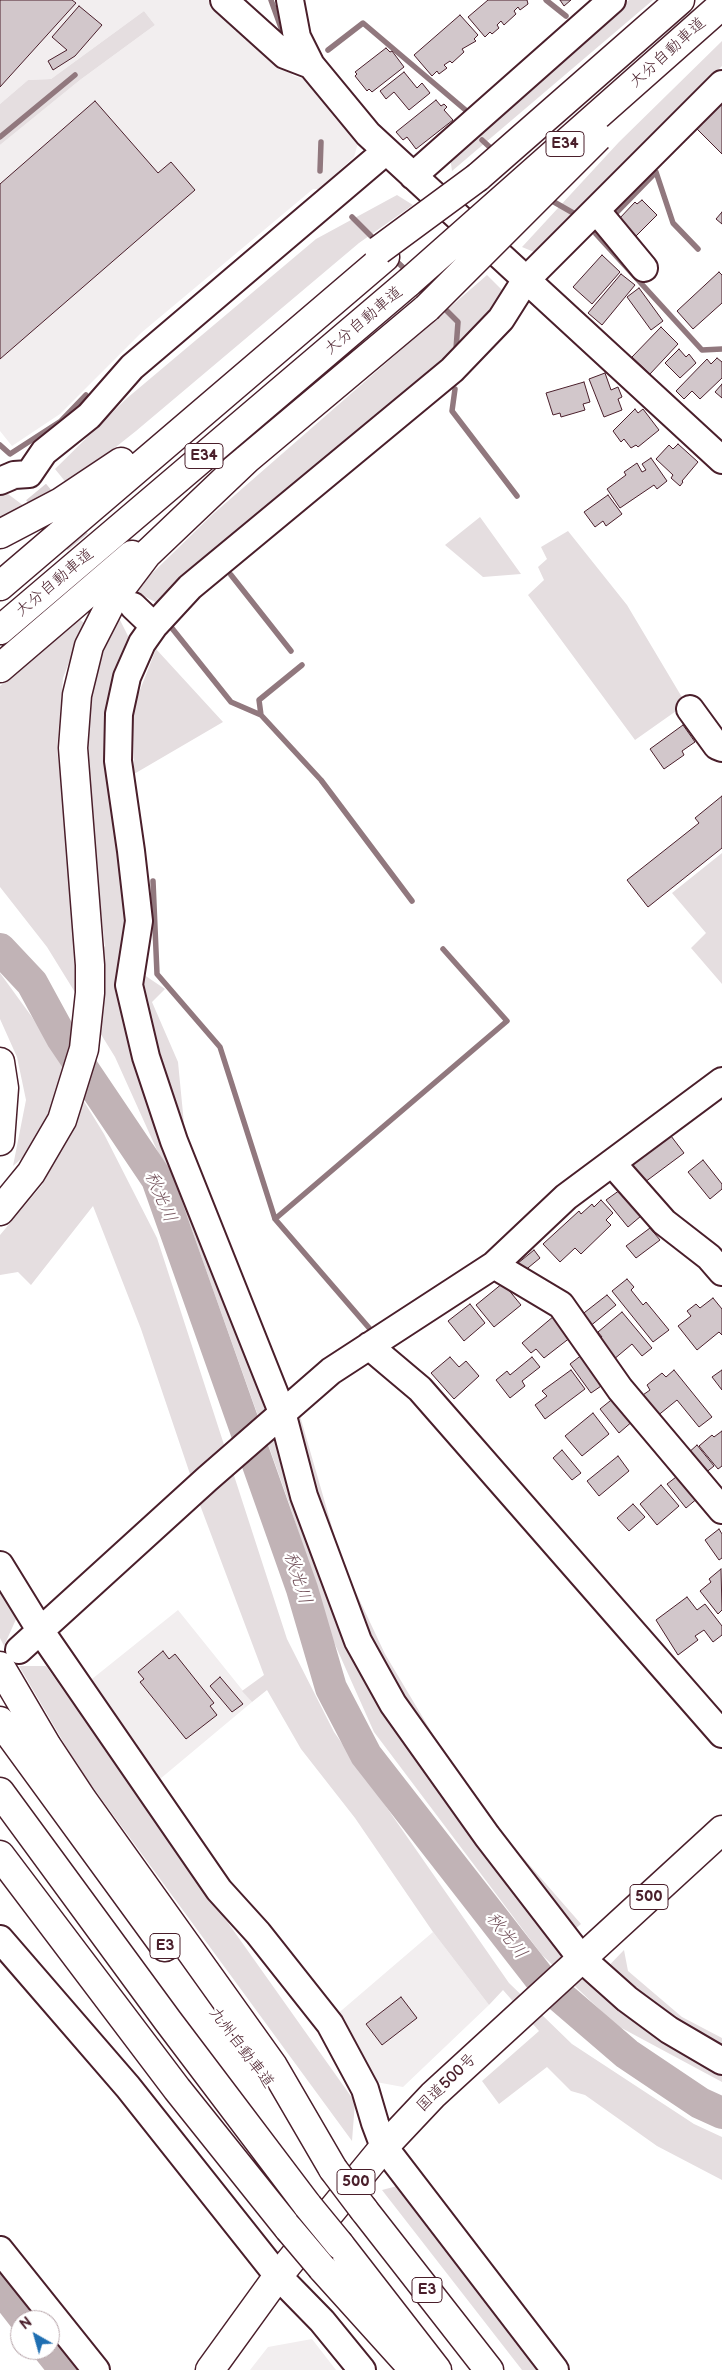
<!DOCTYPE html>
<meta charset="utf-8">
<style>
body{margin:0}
#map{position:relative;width:722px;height:2370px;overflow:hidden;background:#fff;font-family:"Balsamiq Sans",sans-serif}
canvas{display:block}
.north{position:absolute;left:10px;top:2310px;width:50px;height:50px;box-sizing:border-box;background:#fff;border:1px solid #b7a5aa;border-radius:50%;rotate:322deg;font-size:14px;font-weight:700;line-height:20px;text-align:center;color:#4a1f2b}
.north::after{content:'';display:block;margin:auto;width:18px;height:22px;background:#1f6fb2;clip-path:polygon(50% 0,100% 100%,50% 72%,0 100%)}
</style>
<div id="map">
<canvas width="722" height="2370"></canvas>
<div class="north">N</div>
</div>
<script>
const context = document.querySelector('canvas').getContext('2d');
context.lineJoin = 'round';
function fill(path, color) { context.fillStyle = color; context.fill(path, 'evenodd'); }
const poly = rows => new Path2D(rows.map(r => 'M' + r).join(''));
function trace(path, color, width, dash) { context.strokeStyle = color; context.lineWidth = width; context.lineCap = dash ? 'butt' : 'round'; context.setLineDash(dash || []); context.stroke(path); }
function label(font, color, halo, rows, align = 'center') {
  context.font = font + ' "Balsamiq Sans","Klee One",sans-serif'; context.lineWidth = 4.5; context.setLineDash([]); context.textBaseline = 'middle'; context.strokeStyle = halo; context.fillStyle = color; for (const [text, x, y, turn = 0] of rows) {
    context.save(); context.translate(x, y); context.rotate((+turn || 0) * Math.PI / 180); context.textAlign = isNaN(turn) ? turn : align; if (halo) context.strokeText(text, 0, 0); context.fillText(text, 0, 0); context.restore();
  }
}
fill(poly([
 [0,0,208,0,294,76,308,80,334,117,358,143,354,157,319,189,313,189,141,333,60,414,12,446,0,431,0,145,80,80,155,25,144,11,51,79,28,80,0,104],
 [178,1610,252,1702,160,1779,92,1679],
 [433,1932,489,2005,403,2087,376,2082,335,2016],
 [312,2339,336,2370,250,2370,268,2347]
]), '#f2eeef');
fill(poly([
 [629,0,653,0,452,171,450,157],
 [144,11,155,25,80,80,0,145,0,104,28,80,51,79],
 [722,41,722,66,534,252,522,247,619,142],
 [397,195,413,205,359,243,136,431,68,485,55,469,126,399,316,239],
 [487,275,503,291,482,326,443,364,161,605,134,591,212,515],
 [4,491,28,509,0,520,0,493],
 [480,517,521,574,483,577,445,545],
 [568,531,627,605,686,704,635,740,528,595,544,580,538,567,547,559,541,547],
 [117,614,129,638,116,677,129,920,122,960,165,989,152,1002,178,1062,185,1134,300,1416,343,1565,385,1654,447,1758,512,1845,581,1924,557,1944,593,1982,624,1950,628,1971,682,2017,722,2038,722,2082,616,2025,542,1955,374,1732,333,1640,289,1503,188,1219,115,1057,47,947,0,887,0,686,77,617,84,623,63,678,57,749,76,923,105,947,83,750,89,683],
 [156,649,223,722,134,774,133,708],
 [722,853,722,984,691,948,706,933,672,893],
 [0,973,32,1017,104,1134,157,1238,287,1639,334,1732,509,1983,572,2044,694,2124,722,2137,722,2180,657,2146,585,2095,571,2091,547,2067,499,2104,482,2081,539,2031,503,1990,489,2005,433,1932,355,1818,301,1749,267,1690,252,1702,242,1691,264,1675,200,1505,60,1621,58,1599,190,1474,141,1329,93,1206,31,1285,18,1272,0,1275,0,1235,42,1185,66,1139,36,1146,13,1166,26,1100,17,1057,0,1019],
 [0,1588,17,1617,4,1646,0,1638],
 [19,1666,46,1666,355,2102,352,2141,78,1767],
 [401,2185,543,2370,522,2370,382,2190]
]), '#e5dee0');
trace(poly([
 [271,0,284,36],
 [546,0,566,16],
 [328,50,363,23,469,113],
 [0,137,75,75],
 [482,140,495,152],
 [320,171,321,142],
 [547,198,575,214],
 [615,214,656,172,673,223,698,249],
 [352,217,377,242],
 [596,234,702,350,722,349],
 [392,257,409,273],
 [440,304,458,322,456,349],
 [455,389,452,411,517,496],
 [0,445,10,454,61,421,86,395],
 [231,575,291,651],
 [171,627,231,702,261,715,321,780,412,901],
 [261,715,259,700,302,665],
 [153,881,157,974,220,1047,275,1219],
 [370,1329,275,1219,507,1021,443,949]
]), '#91787e', 5.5);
trace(poly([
 [0,949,32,983,62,1038,157,1179,302,1589,331,1688,366,1755,542,1981,627,2054,700,2103,722,2113],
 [0,2287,26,2320],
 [49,2350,65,2370]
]), '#c1b3b6', 32);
const building = poly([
 [0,0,72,0,76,3,0,87,0,0],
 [488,0,527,0,528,4,520,10,518,7,514,11,516,14,504,25,501,21,497,25,499,28,492,34,490,32,485,37,468,17,488,0],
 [560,0,571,0,564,6,560,0],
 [79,6,102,25,75,56,53,70,48,61,67,50,52,37,79,6],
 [460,15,478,35,474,39,476,41,462,49,464,52,452,63,450,61,444,65,447,68,439,74,437,71,432,76,414,55,460,15],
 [386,48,390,52,392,51,404,67,372,92,369,89,367,91,355,76,357,74,355,72,386,48],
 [404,72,417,88,422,83,430,93,409,110,394,92,386,99,380,91,404,72],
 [436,100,441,106,444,104,447,107,444,110,453,120,416,149,407,137,403,140,396,132,436,100],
 [722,100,722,154,695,127,722,100],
 [95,101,158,173,171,162,195,190,0,359,0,184,95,101],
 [642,200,657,215,636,236,619,219,635,202,637,204,642,200],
 [722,212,722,224,716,219,722,212],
 [602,255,620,272,592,304,573,287,602,255],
 [719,272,722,275,722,303,693,329,677,311,719,272],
 [621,274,635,285,602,325,588,313,621,274],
 [639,288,663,321,651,330,627,297,639,288],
 [661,327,678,344,650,374,632,357,661,327],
 [679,349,686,357,689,354,696,363,680,378,665,363,679,349],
 [717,358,722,362,722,378,700,399,692,391,684,399,676,391,707,359,711,364,717,358],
 [605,373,611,390,618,387,622,397,618,399,622,410,604,417,589,379,605,373],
 [584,382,590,402,583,404,585,410,561,417,560,413,553,415,546,393,584,382],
 [722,384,722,398,715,392,722,384],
 [635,409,638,413,643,409,659,430,638,447,636,445,631,448,624,439,621,442,613,431,635,409],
 [678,444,698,462,682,481,683,482,680,486,671,478,673,475,656,459,669,445,673,449,678,444],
 [651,458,667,481,657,489,654,485,620,508,607,489,626,475,624,472,637,463,642,472,646,470,642,464,651,458],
 [608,495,622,514,606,526,603,521,595,527,584,512,608,495],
 [683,725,695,742,682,751,684,755,664,769,650,749,683,725],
 [722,796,722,848,648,907,627,880,699,823,695,818,722,796],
 [671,1136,684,1153,645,1182,632,1165,671,1136],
 [703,1160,722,1184,722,1189,710,1199,688,1172,703,1160],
 [620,1190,641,1216,628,1227,606,1200,620,1190],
 [601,1200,613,1213,606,1220,611,1225,581,1254,575,1248,560,1262,543,1244,579,1211,581,1214,592,1204,594,1207,601,1200],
 [650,1228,660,1240,636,1258,626,1246,650,1228],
 [534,1250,540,1258,523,1272,517,1264,534,1250],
 [627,1279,634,1287,631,1290,643,1305,646,1302,669,1330,653,1342,612,1291,627,1279],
 [503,1283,521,1305,494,1327,476,1305,503,1283],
 [607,1295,616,1305,589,1327,580,1316,607,1295],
 [713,1298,722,1309,722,1335,719,1332,697,1350,678,1326,691,1316,687,1311,696,1304,700,1308,713,1298],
 [470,1304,485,1323,464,1341,448,1321,470,1304],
 [622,1312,652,1348,642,1356,632,1344,613,1360,597,1341,602,1337,598,1332,622,1312],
 [554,1316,571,1337,544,1358,536,1349,531,1353,522,1343,554,1316],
 [583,1354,604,1384,591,1393,570,1364,583,1354],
 [450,1357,459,1367,466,1361,479,1376,454,1399,431,1373,450,1357],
 [532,1357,540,1367,522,1381,525,1386,510,1398,496,1380,507,1371,510,1375,532,1357],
 [571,1370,585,1389,545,1419,535,1405,547,1396,542,1391,571,1370],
 [674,1370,712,1417,699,1427,677,1400,656,1417,640,1397,650,1390,647,1385,662,1373,666,1377,674,1370],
 [722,1370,722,1390,712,1377,722,1370],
 [615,1397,634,1420,619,1433,600,1409,615,1397],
 [593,1413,609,1434,582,1456,565,1436,593,1413],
 [722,1431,722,1466,718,1469,699,1446,712,1435,714,1437,722,1431],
 [697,1445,714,1466,704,1474,687,1454,697,1445],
 [562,1450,581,1473,572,1480,553,1458,562,1450],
 [618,1456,629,1471,599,1496,587,1481,618,1456],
 [680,1474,699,1497,686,1508,667,1484,680,1474],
 [661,1485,679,1506,657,1525,640,1504,661,1485],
 [633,1504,645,1517,629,1531,617,1518,633,1504],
 [719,1529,722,1534,722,1558,719,1560,705,1540,719,1529],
 [721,1569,722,1610,718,1614,700,1591,711,1582,709,1579,721,1569],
 [687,1597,697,1610,705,1604,722,1626,722,1635,713,1642,704,1630,695,1636,698,1640,678,1655,656,1620,687,1597],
 [163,1651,169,1659,175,1654,214,1703,210,1706,217,1715,186,1739,140,1682,144,1679,138,1672,163,1651],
 [220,1677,243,1704,232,1712,210,1686,220,1677],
 [401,1997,417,2018,382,2045,366,2024,401,1997]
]);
fill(building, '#d2c7cb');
trace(building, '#4a1f2b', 1);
trace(poly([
 [36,492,103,572]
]), '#dbd2d5', 26, [26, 13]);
const minor = poly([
 [224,0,285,55,311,65],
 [290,0,297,37,311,65,368,134,722,460],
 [722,84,525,281,501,319,452,370,190,587,154,626,142,643,127,677,119,714,118,761,131,851,139,921,129,985,146,1057,174,1141,282,1412,304,1496,358,1641,393,1704,487,1836,581,1958,627,1999,669,2030,722,2061],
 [413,176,612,0],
 [596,210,644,268],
 [0,481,14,475,29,474,44,452,89,416,132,367,386,151],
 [133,606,154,626],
 [690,709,717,746,722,748],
 [612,1163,664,1222,709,1257,722,1272],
 [494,1265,561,1305,620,1389,722,1510],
 [369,1346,420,1389,722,1734],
 [0,1565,40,1630,219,1890,258,1933,330,2024,365,2089,375,2123,384,2147,555,2370],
 [19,1650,207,1479,331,1371,494,1265,566,1197,722,1081],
 [0,1939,128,2087,278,2276,322,2321,362,2370],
 [0,2250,96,2370]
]);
const highway = poly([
 [478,177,680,0],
 [234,470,427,308],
 [0,534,61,502,121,462],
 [0,586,385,257],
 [0,630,409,282],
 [0,668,132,555],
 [0,1062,4,1088,0,1141],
 [0,1211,31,1173,62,1120,84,1049,90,993,90,965,73,748,77,695,89,646,113,599,147,554,247,459],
 [0,1666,47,1746,82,1799,273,2066,333,2169],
 [0,1721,165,1947],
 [0,1792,168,2021,308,2206],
 [0,1855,177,2089,289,2229],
 [364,2210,489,2370],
 [340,2245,437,2370],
 [322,2268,414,2370],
 [210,2370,278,2276,384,2147,433,2095,722,1830]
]);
trace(minor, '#4a1f2b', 30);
trace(highway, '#4a1f2b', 31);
trace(minor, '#fff', 26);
trace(highway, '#fff', 28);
const highwayBridge = poly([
 [379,250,478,177],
 [409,282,722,5],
 [427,308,598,137],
 [333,2169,364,2210],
 [308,2206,340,2245],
 [289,2229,322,2268]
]);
trace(highwayBridge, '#4a1f2b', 31, []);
trace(highwayBridge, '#fff', 28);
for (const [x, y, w] of [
 [565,144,38],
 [204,456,38],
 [649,1897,38],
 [165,1946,30],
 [356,2182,38],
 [427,2290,30]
]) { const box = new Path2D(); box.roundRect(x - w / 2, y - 12.5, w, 25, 4); context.fillStyle = '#fff'; context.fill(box); trace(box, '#4a1f2b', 1); }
label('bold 15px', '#4a1f2b', null, [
 ["E34",565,144],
 ["E34",204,456],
 ["500",649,1897],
 ["E3",165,1946],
 ["500",356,2182],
 ["E3",427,2290]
]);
label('16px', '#4a1f2b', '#fff', [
 ["大分自動車道",668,53,-42],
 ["大分自動車道",364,321,-40],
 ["大分自動車道",55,583,-40],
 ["九州自動車道",241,2048,53],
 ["国道500号",447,2083,-44]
]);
label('italic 18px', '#74535c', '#fff', [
 ["秋光川",160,1197,67],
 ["秋光川",297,1578,72],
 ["秋光川",506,1936,52]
]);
</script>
